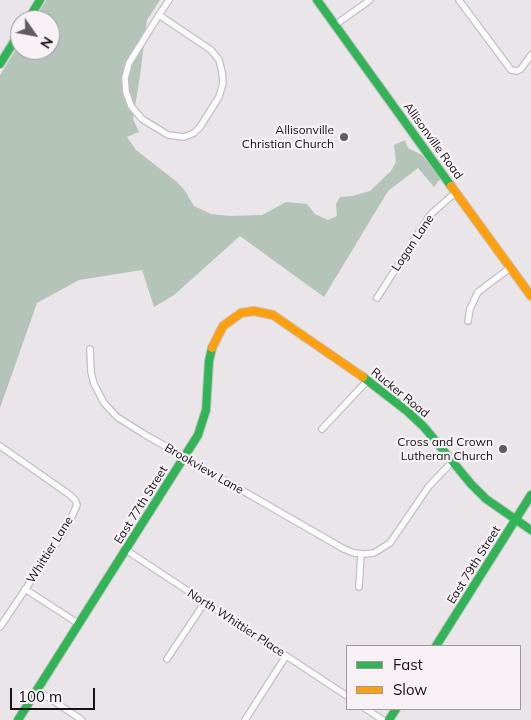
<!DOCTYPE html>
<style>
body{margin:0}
#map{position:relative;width:531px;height:720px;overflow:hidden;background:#e9e5e8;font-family:Mulish,sans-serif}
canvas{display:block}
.legend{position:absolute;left:346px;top:645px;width:175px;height:65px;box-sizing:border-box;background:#f7f1f6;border:1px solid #9d989c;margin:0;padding:6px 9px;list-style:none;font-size:15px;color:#151315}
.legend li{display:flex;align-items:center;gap:10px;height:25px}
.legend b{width:25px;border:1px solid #9d989c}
.north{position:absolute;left:10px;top:10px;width:50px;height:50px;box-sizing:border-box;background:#f7f1f6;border:1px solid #9d989c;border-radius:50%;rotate:123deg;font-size:14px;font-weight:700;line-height:20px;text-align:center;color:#151315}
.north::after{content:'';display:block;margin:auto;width:18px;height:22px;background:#5f5c5f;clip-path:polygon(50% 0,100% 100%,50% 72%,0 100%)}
.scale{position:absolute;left:10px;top:688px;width:85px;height:22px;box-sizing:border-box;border:2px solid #151315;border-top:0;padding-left:6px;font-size:15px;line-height:18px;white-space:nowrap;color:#151315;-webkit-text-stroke:4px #f7f1f6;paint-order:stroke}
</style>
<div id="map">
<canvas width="531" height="720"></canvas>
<ul class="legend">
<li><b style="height:6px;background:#30b455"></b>Fast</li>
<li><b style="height:6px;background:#ff9f0a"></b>Slow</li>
</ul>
<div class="north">N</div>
<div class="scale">100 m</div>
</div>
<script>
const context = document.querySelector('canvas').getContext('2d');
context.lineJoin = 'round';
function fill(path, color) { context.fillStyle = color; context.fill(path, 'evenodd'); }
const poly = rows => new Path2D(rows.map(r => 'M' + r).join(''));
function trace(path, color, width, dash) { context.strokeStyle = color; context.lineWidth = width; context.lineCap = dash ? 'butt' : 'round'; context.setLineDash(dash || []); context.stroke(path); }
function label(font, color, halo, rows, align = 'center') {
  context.font = font + ' Mulish,sans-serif'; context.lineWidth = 4.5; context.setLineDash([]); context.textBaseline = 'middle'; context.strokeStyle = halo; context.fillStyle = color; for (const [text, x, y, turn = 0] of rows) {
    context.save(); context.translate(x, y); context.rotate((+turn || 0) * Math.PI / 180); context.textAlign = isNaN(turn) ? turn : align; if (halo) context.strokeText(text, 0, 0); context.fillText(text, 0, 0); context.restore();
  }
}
fill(poly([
 [46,0,160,0,147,20,140,76,133,119,139,132,127,137,136,150,177,182,185,191,194,206,211,214,230,216,262,215,286,202,307,204,315,214,328,220,337,216,336,204,340,197,352,196,370,191,391,171,396,162,394,145,405,140,408,148,422,155,441,178,434,187,418,168,388,191,324,297,240,236,174,295,154,307,142,270,79,280,37,303,0,408,0,75,20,43,20,50,50,50,50,20,34,20]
]), '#b5c4b8');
const street = poly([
 [459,0,511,70,517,71,521,69,531,55],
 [159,15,211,50,219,60,222,72,223,83,219,97,200,127,194,133,184,137,168,135,142,119,131,106,126,92,125,78,129,63,159,15],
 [159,15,169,0],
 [335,25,370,0],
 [377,298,430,215,456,192],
 [468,321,470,309,478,292,510,268],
 [90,349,91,372,94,384,104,403,117,417,144,434,344,549,354,553,364,554,374,553,390,543,429,486,453,461],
 [322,429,367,381],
 [0,446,70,495,75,500,77,505,66,529,0,627],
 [126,550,347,696],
 [359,587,361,554],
 [25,589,79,624],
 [167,659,205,602],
 [37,690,82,720],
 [366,709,383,720],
 [245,720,286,656]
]);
const fast = poly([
 [317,0,451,186],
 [28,20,40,0],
 [0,64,20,32],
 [363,377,407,411,424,427,471,484,486,499,531,530],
 [436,646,531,495],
 [18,720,198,435,206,410,209,361,212,348],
 [389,720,396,709]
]);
const slow = poly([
 [451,186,531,296],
 [212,348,223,326,241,313,254,311,273,315,363,377]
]);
trace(street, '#c3c0c3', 8);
trace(fast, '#c3c0c3', 10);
trace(slow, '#c3c0c3', 10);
trace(street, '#fcfbfc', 5.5);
trace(fast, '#30b455', 8);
trace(slow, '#ff9f0a', 8);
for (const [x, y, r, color] of [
 [344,137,5,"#5f5c5f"],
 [503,449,5,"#5f5c5f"]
]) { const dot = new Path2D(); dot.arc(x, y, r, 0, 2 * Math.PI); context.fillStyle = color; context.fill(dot); trace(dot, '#f7f1f6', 2); }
label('12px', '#151315', '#f7f1f6', [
 ["Allisonville",334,130],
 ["Christian Church",334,144],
 ["Cross and Crown",493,442],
 ["Lutheran Church",493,456]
], 'right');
label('12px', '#151315', '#f7f1f6', [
 ["Allisonville Road",433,141,54],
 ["Logan Lane",413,243,-56],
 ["Rucker Road",400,393,39],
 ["Brookview Lane",204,469,30],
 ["East 77th Street",141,505,-58],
 ["Whittier Lane",50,550,-58],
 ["East 79th Street",474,565,-58],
 ["North Whittier Place",236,623,33]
]);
</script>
